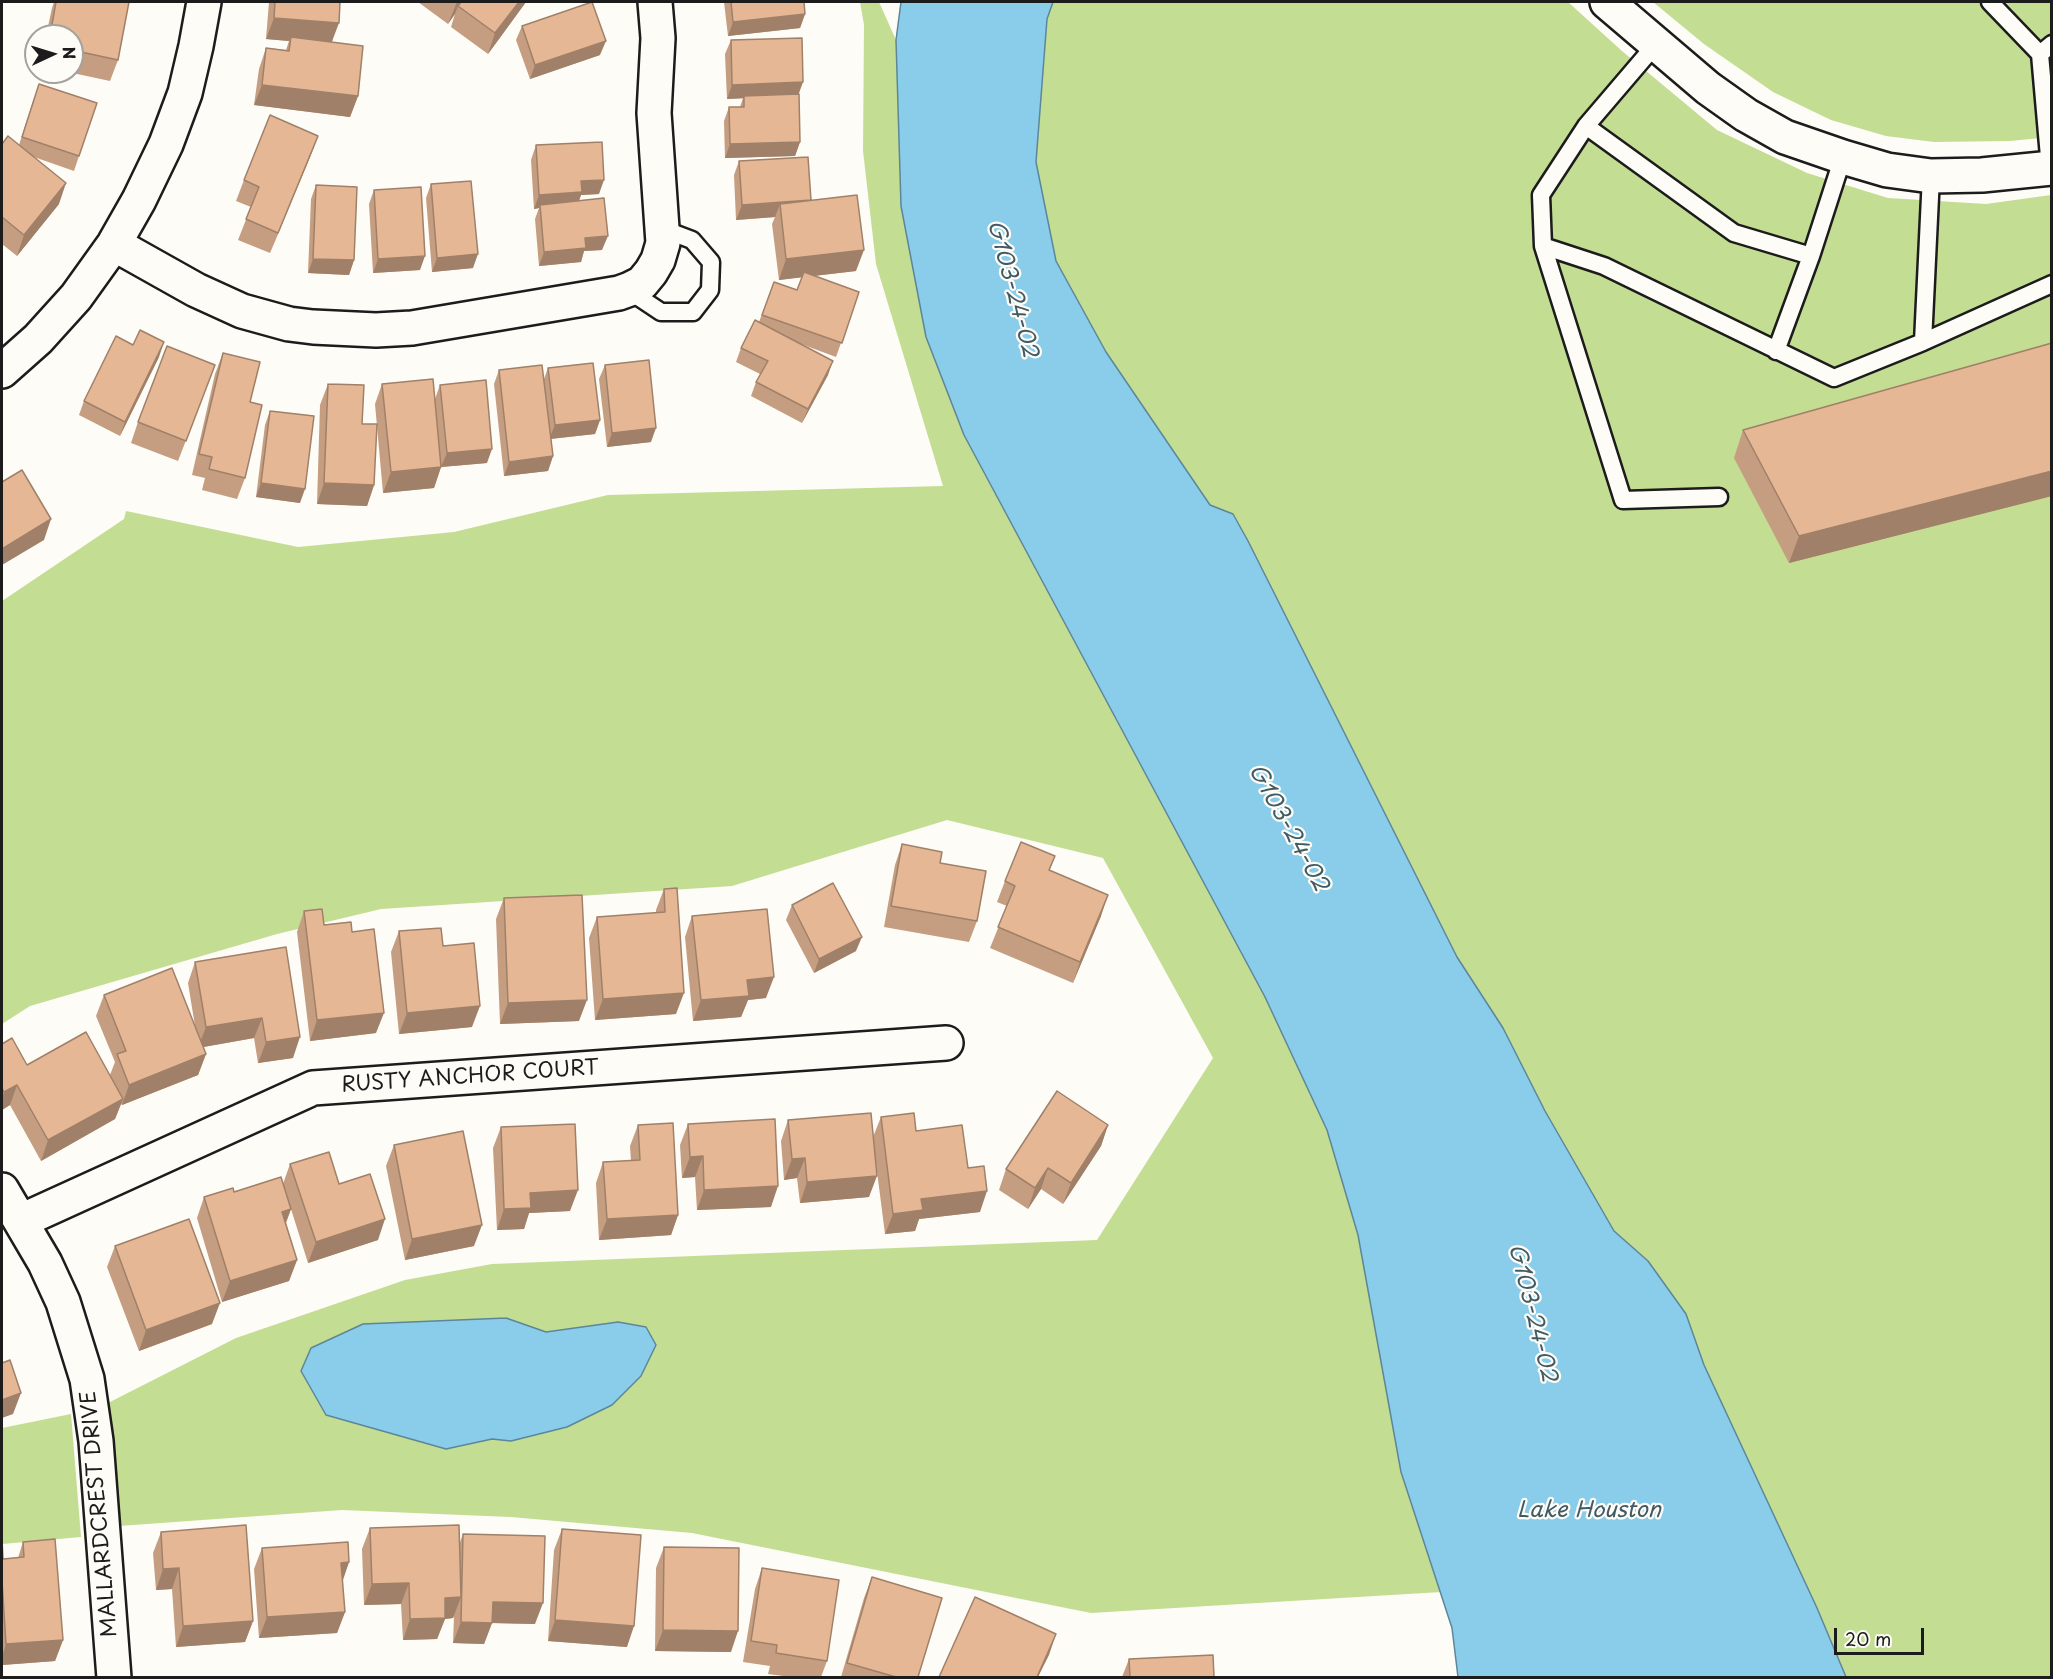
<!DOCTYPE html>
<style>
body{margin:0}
#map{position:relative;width:2053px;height:1679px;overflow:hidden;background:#fdfcf7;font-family:"Playpen Sans",sans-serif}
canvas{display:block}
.frame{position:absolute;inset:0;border:3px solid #1c1c1c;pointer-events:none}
.north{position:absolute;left:24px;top:24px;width:60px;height:60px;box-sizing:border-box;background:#fdfcf7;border:2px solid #a3a29f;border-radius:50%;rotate:86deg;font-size:16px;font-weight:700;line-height:24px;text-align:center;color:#1c1c1c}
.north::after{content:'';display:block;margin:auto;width:21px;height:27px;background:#1c1c1c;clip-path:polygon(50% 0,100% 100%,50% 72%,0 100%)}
.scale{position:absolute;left:1834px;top:1628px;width:90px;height:27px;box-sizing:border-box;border:3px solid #1c1c1c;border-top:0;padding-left:8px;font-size:18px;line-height:21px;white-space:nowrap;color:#1c1c1c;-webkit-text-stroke:4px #fdfcf7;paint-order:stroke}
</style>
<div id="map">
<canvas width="2053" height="1679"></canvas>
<div class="frame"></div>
<div class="north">N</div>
<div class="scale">20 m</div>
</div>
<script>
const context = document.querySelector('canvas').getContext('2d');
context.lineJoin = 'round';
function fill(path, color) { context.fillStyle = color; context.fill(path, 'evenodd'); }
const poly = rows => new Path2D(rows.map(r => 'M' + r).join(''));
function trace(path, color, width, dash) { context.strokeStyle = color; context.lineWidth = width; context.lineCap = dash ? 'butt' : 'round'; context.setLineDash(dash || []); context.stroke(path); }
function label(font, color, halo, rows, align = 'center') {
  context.font = font + ' "Playpen Sans",sans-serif'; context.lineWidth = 4.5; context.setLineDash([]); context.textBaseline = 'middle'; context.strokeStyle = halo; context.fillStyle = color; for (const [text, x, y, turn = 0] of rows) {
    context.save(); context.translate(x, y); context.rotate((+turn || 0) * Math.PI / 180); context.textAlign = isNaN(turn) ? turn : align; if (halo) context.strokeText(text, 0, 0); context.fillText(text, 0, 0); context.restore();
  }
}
fill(poly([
 [860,2,879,2,896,40,901,206,964,435,1265,997,1327,1130,1358,1235,1401,1472,1441,1592,1091,1613,692,1533,511,1517,342,1510,119,1526,114,1448,108,1403,236,1338,405,1280,492,1264,1097,1240,1213,1058,1103,858,947,820,732,886,381,909,277,934,30,1006,2,1024,2,601,124,519,126,511,298,547,454,532,608,495,943,486,876,264,863,151,864,25],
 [1053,2,1568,2,1622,51,1717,130,1807,173,1888,198,1986,204,2051,195,2051,1677,1846,1677,1817,1608,1704,1365,1686,1314,1648,1261,1614,1231,1545,1111,1503,1028,1457,957,1248,541,1233,514,1210,505,1106,352,1056,261,1036,162,1047,19],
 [1653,2,2051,2,2051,137,2010,141,1934,142,1886,136,1831,120,1773,92,1704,44],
 [71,1414,81,1537,2,1544,2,1428]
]), '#c3dd93');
const water = poly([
 [901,2,1053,2,1047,19,1036,162,1056,261,1106,352,1210,505,1233,514,1248,541,1457,957,1503,1028,1545,1111,1614,1231,1648,1261,1686,1314,1704,1365,1817,1608,1846,1677,1458,1677,1452,1628,1401,1472,1358,1235,1327,1130,1265,997,964,435,926,337,901,206,896,40,901,2],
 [506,1318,546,1332,618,1322,646,1327,656,1345,641,1376,612,1405,567,1427,511,1441,492,1439,446,1449,326,1415,301,1371,311,1348,363,1324,506,1318]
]);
fill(water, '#89cdea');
trace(water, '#5d8698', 1.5);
const lane = poly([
 [1990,2,2040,54,2050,168],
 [1656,44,1586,126,1541,195,1543,246,1623,500,1719,497],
 [2040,54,2052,44],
 [1586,126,1734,233,1811,256],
 [1543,246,1604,266,1834,378,1923,342,2052,284],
 [628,290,661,312,693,312,710,290,711,262,692,240,663,229],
 [1923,342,1931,176],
 [1776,351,1811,256,1843,157]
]);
const street = poly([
 [1607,2,1708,88,1746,115,1785,137,1843,157,1887,170,1931,176,1982,175,2052,168],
 [114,244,196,290,242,311,289,324,313,327,376,330,412,328,619,293,630,289,642,283,651,272,658,260,663,243,654,113,658,38,655,2],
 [2,371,38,339,76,297,114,244,139,200,166,144,185,93,196,46,204,2],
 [2,1190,45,1263,63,1302,87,1379,96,1441,114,1678],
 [21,1221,313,1088,946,1043]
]);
trace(lane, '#1c1c1c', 21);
trace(street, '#1c1c1c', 38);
trace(lane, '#fdfcf7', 16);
trace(street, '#fdfcf7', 33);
fill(poly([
 [54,2,129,2,118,60,110,81,68,72,72,72,72,36,46,36,52,8],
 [269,2,340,2,332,42,358,96,350,117,254,105,259,69,266,48,286,50,289,41,266,39],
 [418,2,526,2,488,54,451,27,455,14,448,24],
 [724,2,804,2,805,14,800,28,728,36],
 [522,26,600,55,530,79,516,40],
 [731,40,798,94,800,142,795,156,725,158,724,121,729,107,740,107,743,98,727,99,725,54],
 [34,98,79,156,74,171,34,157,59,204,17,256,2,244,2,144,19,145],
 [318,136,310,157,270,253,238,240,251,207,236,201,244,180],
 [536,145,599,194,581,195,579,201,602,250,584,251,581,262,539,266,535,219,539,208,534,209,531,160],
 [739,161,811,200,856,271,813,276,859,292,836,357,801,344,828,375,802,423,751,396,756,382,760,374,736,362,741,348,759,322,774,282,797,290,802,277,779,280,772,224,775,217,736,220,734,175],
 [431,184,473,268,432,272,426,198],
 [316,185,354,260,349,275,308,273,311,199],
 [374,190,420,270,373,273,369,204],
 [2052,343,2052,496,1789,563,1734,458,1743,430],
 [133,345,159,357,120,436,79,415,84,401],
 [223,353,250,402,245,478,237,499,202,490,205,478,192,475,215,374],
 [215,365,178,461,131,443,138,422],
 [605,365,651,442,607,447,599,379],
 [548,368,600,420,595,434,551,439,553,456,548,471,504,476,494,384,499,370,544,379],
 [328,384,362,424,374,485,367,506,317,504,320,405],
 [382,384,435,399,440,385,487,463,441,467,434,488,383,493,375,404],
 [270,411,300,503,256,497,265,425],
 [902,844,940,863,977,921,969,942,884,927,895,865],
 [1055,856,1049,871,1101,916,1073,983,990,948,1007,906,997,902,1005,881],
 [664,889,676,1014,595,1020,589,938,597,917,656,913,656,910],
 [504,898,579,1021,500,1024,496,919],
 [792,905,856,951,814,973,786,920],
 [304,911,324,925,352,932,376,1033,310,1041,297,932],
 [692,916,766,998,748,1000,741,1017,693,1021,685,937],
 [399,931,443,946,472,1027,399,1034,391,952],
 [286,947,293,1058,258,1063,254,1038,203,1047,206,1054,198,1075,122,1105,121,1104,115,1119,41,1161,10,1105,2,1110,2,1044,27,1065,110,1075,115,1062,96,1016,104,995,195,1026,188,983,195,962],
 [881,1117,916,1131,968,1168,980,1212,919,1219,915,1231,885,1234,874,1148,869,1197,800,1203,797,1178,784,1180,781,1141,788,1120,873,1137],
 [688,1124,771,1207,697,1210,695,1177,682,1178,680,1145],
 [638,1125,678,1215,671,1235,599,1240,596,1183,603,1162,631,1161,630,1146],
 [1108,1125,1101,1146,1063,1204,1041,1189,1028,1209,999,1190,1006,1169],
 [501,1127,570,1211,529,1213,524,1229,497,1230,493,1148],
 [394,1145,474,1246,405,1260,386,1166],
 [290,1164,339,1184,378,1240,308,1263,291,1209,286,1223,297,1260,289,1281,222,1302,197,1218,204,1197,283,1184],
 [115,1246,212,1324,139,1351,107,1267],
 [370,1528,459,1545,463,1534,535,1624,492,1623,484,1644,453,1643,454,1616,453,1618,445,1619,437,1639,403,1640,401,1604,364,1605,362,1549],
 [562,1529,627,1647,548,1641,554,1550],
 [161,1532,253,1621,245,1642,176,1647,172,1589,156,1590,153,1553],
 [2,1539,3,1559,18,1558,23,1542,63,1640,55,1661,2,1665],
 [664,1547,731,1652,655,1651,656,1568],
 [262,1548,349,1562,342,1580,345,1612,337,1633,259,1638,254,1569],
 [762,1568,827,1661,821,1677,791,1677,768,1674,770,1666,743,1662,755,1589],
 [872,1577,918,1677,841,1677,864,1598],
 [1129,1659,1214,1677,1122,1677]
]), '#c59d80');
fill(poly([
 [457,2,465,2,458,6,455,14,448,24],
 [519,2,526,2,488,54,495,33],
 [805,14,800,28,728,36,733,22],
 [274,18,339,23,331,44,291,37,289,41,266,39],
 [606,41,600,55,530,79,535,65],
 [803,82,798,96,727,99,732,85],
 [262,85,358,96,350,117,254,105],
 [318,136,310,157,270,253,278,233],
 [800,142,795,156,725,158,730,144],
 [604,180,599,194,581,195,577,206,540,205,539,208,534,209,539,195,581,181],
 [66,183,59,204,17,256,24,235],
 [811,201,780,204,775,217,736,220,742,205],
 [608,236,602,250,584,251,581,262,539,266,544,252,585,238],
 [864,250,856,271,779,280,786,259],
 [478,254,473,268,432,272,437,258],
 [425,256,420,270,373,273,378,259],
 [313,259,354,260,349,275,308,273],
 [164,342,159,357,120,436,125,422],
 [833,361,828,375,802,423,808,409],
 [600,420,595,434,549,439,555,425],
 [656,428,651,442,607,447,612,433],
 [492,449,487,463,441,467,447,453],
 [553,456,548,471,504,476,509,462],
 [441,467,434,488,383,493,391,472],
 [2052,471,2052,496,1789,563,1799,536],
 [261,483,305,489,300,503,256,497],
 [324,483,374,485,367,506,317,504],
 [51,519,44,540,2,565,2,549],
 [1108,895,1101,916,1073,983,1080,962],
 [862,937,856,951,814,973,819,959],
 [774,977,766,998,748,1000,741,1017,693,1021,701,1000,747,980],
 [684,993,676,1014,595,1020,603,999],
 [587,1000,579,1021,500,1024,508,1003],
 [480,1006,472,1027,399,1034,407,1013],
 [384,1013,376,1033,310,1041,317,1020],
 [262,1018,254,1038,198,1048,206,1027],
 [300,1037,293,1058,258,1063,266,1042],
 [206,1054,198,1075,122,1105,129,1085],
 [17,1085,10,1105,2,1110,2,1099,4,1092],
 [123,1099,115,1119,41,1161,48,1140],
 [1108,1125,1101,1146,1063,1204,1071,1183],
 [703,1156,695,1177,682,1178,690,1157],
 [805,1158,797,1178,784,1180,792,1159],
 [1048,1168,1041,1189,1028,1209,1035,1188],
 [877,1176,869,1197,800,1203,807,1182],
 [778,1186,771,1207,697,1210,704,1190],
 [578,1190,570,1211,529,1213,524,1229,497,1230,504,1209,530,1193],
 [987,1191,980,1212,919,1219,915,1231,885,1234,893,1214,921,1199],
 [291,1209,283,1230,282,1212],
 [678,1215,671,1235,599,1240,607,1219],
 [385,1219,378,1240,308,1263,316,1242],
 [482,1225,474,1246,405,1260,412,1239],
 [297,1260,289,1281,222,1302,230,1281],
 [220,1303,212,1324,139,1351,146,1330],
 [21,1393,13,1414,2,1418,2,1400],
 [349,1562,342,1583,341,1563],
 [179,1568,172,1589,156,1590,163,1569],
 [409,1583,401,1604,364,1605,372,1584],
 [461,1597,453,1618,445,1619,437,1639,403,1640,410,1619,445,1598],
 [493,1602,543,1603,535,1624,492,1623,484,1644,453,1643,461,1622],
 [345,1612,337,1633,259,1638,267,1617],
 [555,1620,634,1626,627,1647,548,1641],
 [253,1621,245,1642,176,1647,183,1626],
 [663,1630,738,1631,731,1652,655,1651],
 [1056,1634,1049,1655,1038,1677,1037,1677],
 [63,1640,55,1661,2,1665,2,1657,6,1644]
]), '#a08068');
const building = poly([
 [56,2,129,2,118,60,72,50,72,36,50,36,56,2],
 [275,2,340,2,339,23,274,18,275,2],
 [461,2,519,2,495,33,458,6,461,2],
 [592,2,606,41,535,65,522,26,592,2],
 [731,2,804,2,805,14,733,22,731,2],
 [291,37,363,46,358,96,262,85,266,48,289,51,291,37],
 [802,38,803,82,732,85,731,40,802,38],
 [39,84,97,103,79,156,22,137,39,84],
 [799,94,800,142,730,144,729,107,744,107,744,96,799,94],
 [270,115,318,136,278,233,246,219,259,187,244,180,270,115],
 [8,136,66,183,24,235,2,217,2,144,8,136],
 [602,142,604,180,581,181,582,192,539,195,536,145,602,142],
 [808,157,811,200,742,205,739,161,808,157],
 [471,181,478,254,437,258,431,184,471,181],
 [316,185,357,187,354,260,313,259,316,185],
 [421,187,425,256,378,259,374,190,421,187],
 [857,195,864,250,786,259,780,204,857,195],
 [604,198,608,236,585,238,586,248,544,252,540,205,604,198],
 [804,272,859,292,842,343,762,315,774,282,797,290,804,272],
 [755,320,833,361,808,409,756,382,768,361,741,348,755,320],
 [140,330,164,342,125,422,84,401,116,336,133,345,140,330],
 [2052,343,2052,471,1799,536,1743,430,2052,343],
 [167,346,215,365,186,441,138,422,167,346],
 [223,353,260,362,250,402,262,405,245,478,209,469,212,457,199,454,223,353],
 [649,360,656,428,612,433,605,365,649,360],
 [593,363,600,420,555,425,548,368,593,363],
 [542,365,553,456,509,462,499,370,542,365],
 [433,379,441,467,391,472,382,384,433,379],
 [486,380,492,449,447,453,440,385,486,380],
 [328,384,364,385,362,424,377,424,374,485,324,483,328,384],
 [270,411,314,416,305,489,261,483,270,411],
 [22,470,51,519,2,549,2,482,22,470],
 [1021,842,1055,856,1049,870,1108,895,1080,962,998,927,1015,886,1005,881,1021,842],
 [902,844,942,852,940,863,986,871,977,921,891,906,902,844],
 [833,883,862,937,819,959,792,905,833,883],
 [677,888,684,993,603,999,597,917,665,912,664,889,677,888],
 [582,895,587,1000,508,1003,504,898,582,895],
 [322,909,324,925,351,922,352,932,374,929,384,1013,317,1020,304,911,322,909],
 [767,909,774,977,747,980,749,996,701,1000,692,916,767,909],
 [441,928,443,946,474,943,480,1006,407,1013,399,931,441,928],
 [286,947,300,1037,266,1042,262,1018,206,1027,195,962,286,947],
 [172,968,206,1054,129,1085,117,1054,126,1051,104,995,172,968],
 [86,1032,123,1099,48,1140,17,1085,4,1092,2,1088,2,1044,12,1038,27,1065,86,1032],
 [1057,1091,1108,1125,1071,1183,1048,1168,1035,1188,1006,1169,1057,1091],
 [871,1113,877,1176,807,1182,805,1158,792,1159,788,1120,871,1113],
 [914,1113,916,1131,962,1125,968,1168,984,1166,987,1191,921,1199,923,1210,893,1214,881,1117,914,1113],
 [775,1119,778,1186,704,1190,703,1156,690,1157,688,1124,775,1119],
 [673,1123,678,1215,607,1219,603,1162,640,1160,638,1125,673,1123],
 [575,1124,578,1190,530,1193,531,1208,504,1209,501,1127,575,1124],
 [463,1131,482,1225,412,1239,394,1145,463,1131],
 [329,1152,339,1184,370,1174,385,1219,316,1242,290,1164,329,1152],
 [281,1177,291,1209,282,1212,297,1260,230,1281,204,1197,233,1188,234,1192,281,1177],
 [189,1219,220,1303,146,1330,115,1246,189,1219],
 [10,1360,21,1393,2,1400,2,1363,10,1360],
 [246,1525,253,1621,183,1626,179,1568,163,1569,161,1532,246,1525],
 [459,1525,461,1597,445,1598,445,1618,410,1619,409,1583,372,1584,370,1528,459,1525],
 [562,1529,641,1535,634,1626,555,1620,562,1529],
 [463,1534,545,1536,543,1603,493,1602,492,1623,461,1622,463,1534],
 [2,1539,3,1559,24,1557,23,1542,55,1539,63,1640,6,1644,2,1581,2,1539],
 [348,1542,349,1562,341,1563,345,1612,267,1617,262,1548,348,1542],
 [664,1547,739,1548,738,1631,663,1630,664,1547],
 [762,1568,839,1580,827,1661,776,1653,777,1645,751,1641,762,1568],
 [872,1577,942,1598,918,1677,896,1677,847,1663,872,1577],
 [975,1597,1056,1634,1037,1677,939,1677,975,1597],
 [1213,1655,1214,1677,1130,1677,1129,1659,1213,1655]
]);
fill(building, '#e5b795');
trace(building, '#a08068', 1.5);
label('21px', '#1c1c1c', '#fdfcf7', [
 ["RUSTY ANCHOR COURT",470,1077,-4],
 ["MALLARDCREST DRIVE",100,1514,-95]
]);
label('italic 22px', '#425a64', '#fdfcf7', [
 ["G103-24-02",1012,289,75],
 ["G103-24-02",1288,828,61],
 ["G103-24-02",1532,1313,76],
 ["Lake Houston",1589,1511]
]);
</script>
